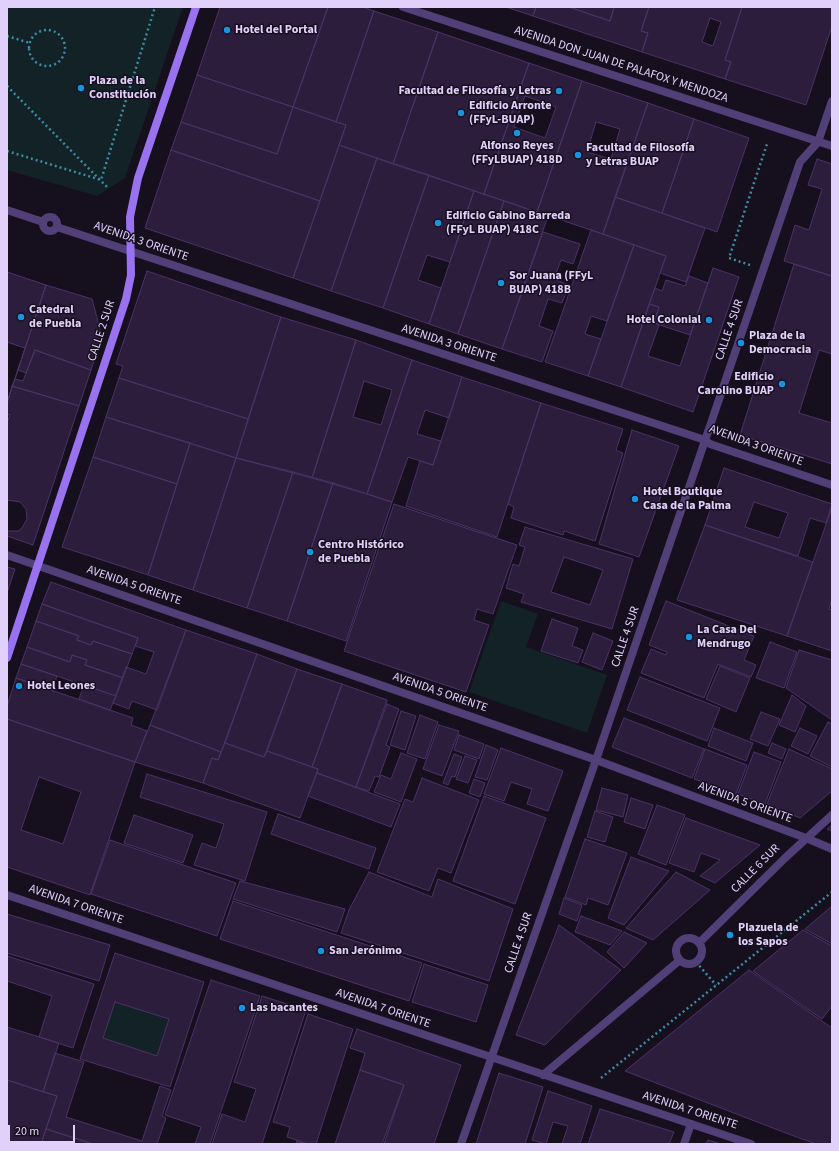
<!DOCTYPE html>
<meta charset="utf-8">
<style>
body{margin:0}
#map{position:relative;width:839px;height:1151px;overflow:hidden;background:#160f1e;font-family:"Source Sans 3",sans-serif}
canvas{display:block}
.frame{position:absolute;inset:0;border:8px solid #e1d1fa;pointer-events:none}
.scale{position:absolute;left:8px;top:1125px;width:67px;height:18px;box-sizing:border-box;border:2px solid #e1d1fa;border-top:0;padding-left:5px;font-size:12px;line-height:14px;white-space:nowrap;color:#e1d1fa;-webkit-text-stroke:3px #160f1e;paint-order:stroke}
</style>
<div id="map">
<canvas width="839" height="1151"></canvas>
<div class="frame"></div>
<div class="scale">20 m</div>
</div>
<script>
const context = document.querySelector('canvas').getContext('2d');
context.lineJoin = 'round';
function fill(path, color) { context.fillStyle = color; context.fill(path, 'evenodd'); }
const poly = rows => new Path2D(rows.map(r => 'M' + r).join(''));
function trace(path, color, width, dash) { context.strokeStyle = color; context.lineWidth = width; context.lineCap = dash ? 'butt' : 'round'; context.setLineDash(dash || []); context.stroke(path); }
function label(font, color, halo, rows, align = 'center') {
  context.font = font + ' "Source Sans 3",sans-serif'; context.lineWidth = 3; context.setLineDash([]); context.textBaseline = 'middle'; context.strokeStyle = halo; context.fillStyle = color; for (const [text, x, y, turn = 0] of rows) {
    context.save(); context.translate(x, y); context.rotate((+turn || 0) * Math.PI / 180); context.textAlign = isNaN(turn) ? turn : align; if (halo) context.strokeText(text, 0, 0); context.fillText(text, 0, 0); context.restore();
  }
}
fill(poly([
 [7,7,183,7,125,178,97,196,7,170],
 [501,601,538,614,526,647,607,675,587,733,469,692],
 [115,1002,169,1019,157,1056,103,1038]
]), '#132227');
const building = poly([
 [220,7,328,7,293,107,197,75,220,7],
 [328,7,363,7,374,11,336,122,293,107,328,7],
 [506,7,536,7,533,16,506,7],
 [536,7,569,7,610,21,614,7,649,7,641,31,648,33,642,52,533,16,536,7],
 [569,7,614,7,610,21,569,7],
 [649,7,742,7,725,60,731,62,725,79,642,52,648,33,641,31,649,7],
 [710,18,721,22,713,46,702,42,710,18],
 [742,7,832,7,832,26,806,105,725,79,731,62,725,60,742,7],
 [374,11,438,32,393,164,339,145,346,125,336,122,374,11],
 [438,32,529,63,484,194,393,164,438,32],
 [529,63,582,81,537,212,484,194,529,63],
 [525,96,556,107,545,138,514,127,525,96],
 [197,75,293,107,277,154,181,122,197,75],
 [582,81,648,103,603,234,537,212,582,81],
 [596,122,620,129,611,159,587,152,596,122],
 [648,103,694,119,662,213,615,197,648,103],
 [293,107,346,125,320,201,171,150,181,122,277,154,293,107],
 [694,119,749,138,717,232,662,213,694,119],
 [339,145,377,158,331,291,293,278,339,145],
 [171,150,320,201,293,278,145,228,171,150],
 [377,158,429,175,383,308,331,291,377,158],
 [817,159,832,164,832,276,784,261,795,225,809,230,822,189,808,185,817,159],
 [429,175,474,191,450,262,427,255,418,280,441,288,429,324,383,308,429,175],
 [474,191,504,201,458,334,429,324,474,191],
 [615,197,705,228,686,282,660,273,666,256,603,234,615,197],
 [504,201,548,216,502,349,458,334,504,201],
 [591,230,634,245,607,321,591,316,585,334,601,339,588,376,545,362,591,230],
 [543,232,580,244,573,264,561,260,554,279,569,285,562,303,548,299,539,326,553,331,542,362,502,349,543,232],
 [634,245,666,256,621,387,588,376,634,245],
 [794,264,832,276,832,354,819,350,799,413,832,423,832,464,740,435,794,264],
 [713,268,739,277,693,412,621,387,649,304,659,307,654,323,659,325,648,356,680,366,713,268],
 [147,271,281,317,248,419,119,378,123,366,116,364,147,271],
 [7,272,46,285,7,403,7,272],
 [689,276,708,283,690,335,654,323,659,307,649,304,655,288,662,291,666,280,685,286,689,276],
 [46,285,92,299,102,337,91,370,35,350,26,373,18,370,46,285],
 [281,317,356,340,312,478,236,458,281,317],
 [356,340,412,360,367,494,312,478,356,340],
 [364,381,392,390,381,425,353,417,364,381],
 [7,342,25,348,7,403,7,342],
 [35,350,91,370,79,406,12,386,15,379,23,381,35,350],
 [412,360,462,377,449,418,425,410,417,434,441,441,433,465,408,457,392,502,367,494,412,360],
 [462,377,541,403,497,537,406,506,420,461,433,465,462,377],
 [119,378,248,419,236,458,106,417,119,378],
 [12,386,79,406,33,545,7,536,7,423,10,415,7,414,7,403,12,386],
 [541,403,623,429,616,450,623,453,595,541,564,531,563,535,511,518,514,507,508,504,541,403],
 [106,417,190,443,177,484,93,457,106,417],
 [632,430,679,446,639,557,599,544,632,430],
 [190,443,236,458,193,590,148,575,190,443],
 [93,457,177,484,148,575,62,547,93,457],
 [236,458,293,472,247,608,193,590,236,458],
 [724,468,832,504,826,523,810,518,798,556,705,525,724,468],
 [754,502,788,513,779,538,745,527,754,502],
 [293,472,333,483,287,621,247,608,293,472],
 [333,483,392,502,346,641,287,621,333,483],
 [7,500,20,502,26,509,27,519,22,528,18,531,7,531,7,500],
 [394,504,517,545,493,614,477,609,474,620,489,625,466,692,344,651,394,504],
 [832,507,832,599,829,609,832,610,832,651,787,636,832,507],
 [705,525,813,562,787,636,677,600,705,525],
 [525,527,633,559,612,629,521,602,524,594,506,588,513,564,519,566,525,547,519,545,525,527],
 [564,557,603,570,590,605,551,592,564,557],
 [7,567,15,569,7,593,7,567],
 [51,582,186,630,157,710,132,701,129,709,113,703,126,667,146,674,154,652,135,646,138,638,42,604,51,582],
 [666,601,754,636,744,660,756,665,751,677,718,664,704,698,641,673,651,649,666,655,667,652,649,645,666,601],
 [42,604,138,638,132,654,93,641,91,645,77,640,79,636,36,621,42,604],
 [552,619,578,628,572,646,583,650,578,663,541,651,552,619],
 [36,621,79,636,77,640,91,645,93,641,132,654,123,678,85,665,87,660,72,655,70,662,27,647,36,621],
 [186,630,257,654,221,752,150,725,186,630],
 [593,633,613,641,602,670,582,662,593,633],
 [770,642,797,652,784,688,756,678,770,642],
 [27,647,70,662,72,655,87,660,85,665,123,678,116,696,21,664,27,647],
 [799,650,832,660,832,720,786,688,799,650],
 [257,654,297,669,264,757,225,743,257,654],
 [21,664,57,676,52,690,16,678,21,664],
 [720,666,750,678,736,712,706,699,720,666],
 [297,669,342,684,312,767,267,751,297,669],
 [640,677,720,708,707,741,627,710,640,677],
 [16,678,133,718,131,725,147,731,135,762,7,719,7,706,16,678],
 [342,684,387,700,356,787,317,773,318,769,312,767,342,684],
 [84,685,116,696,110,710,79,699,84,685],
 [792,695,806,706,795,732,779,725,792,695],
 [387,704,399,709,386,745,390,747,379,777,375,776,369,791,356,787,387,704],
 [401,711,416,716,405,750,390,745,401,711],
 [761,712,780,719,768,746,750,739,761,712],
 [420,715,438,722,425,759,407,753,420,715],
 [624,718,704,749,692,778,612,747,624,718],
 [7,719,135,762,90,895,7,867,7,719],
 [39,777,81,792,63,844,21,830,39,777],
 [828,722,832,724,832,767,810,756,828,722],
 [150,725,221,752,218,760,212,758,203,783,135,762,150,725],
 [439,725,459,731,442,776,423,769,439,725],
 [714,728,753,743,746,761,708,746,714,728],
 [800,728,817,736,808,754,791,746,800,728],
 [459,735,484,744,479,759,454,750,459,735],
 [225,743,264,757,267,751,318,769,300,818,203,783,212,758,218,760,225,743],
 [772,743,786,749,782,759,768,753,772,743],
 [486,745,498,750,487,780,475,777,486,745],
 [501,748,563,771,548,811,527,804,532,789,511,782,504,801,484,794,501,748],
 [705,749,747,765,736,794,694,779,705,749],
 [789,749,832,769,832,791,800,818,767,804,789,749],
 [754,752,781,762,765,804,738,794,754,752],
 [401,753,417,759,401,802,374,792,381,775,391,779,401,753],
 [454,754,462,757,455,777,452,776,448,785,443,783,454,754],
 [465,756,477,760,468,783,456,779,465,756],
 [317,773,400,804,391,827,308,796,317,773],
 [147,774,267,812,245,881,194,865,202,843,216,848,224,824,140,797,147,774],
 [422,778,479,800,451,873,438,868,429,891,377,872,405,799,413,802,422,778],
 [474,779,485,783,480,797,469,793,474,779],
 [602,788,628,795,623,817,596,810,602,788],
 [484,796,546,818,515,904,453,881,484,796],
 [631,798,653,805,645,829,624,822,631,798],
 [657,805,685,815,666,865,638,854,657,805],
 [595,811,613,817,605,842,587,837,595,811],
 [278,814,376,848,369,869,271,834,278,814],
 [134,815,193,835,183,863,124,843,134,815],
 [686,818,760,845,715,883,700,876,720,860,701,853,694,872,669,863,686,818],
 [832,825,832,831,827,829,832,825],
 [585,839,627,853,608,905,588,898,586,905,565,897,585,839],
 [110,840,236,883,217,936,91,894,110,840],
 [631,857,669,871,624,925,608,918,631,857],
 [369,872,432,897,438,879,513,909,489,981,341,933,349,910,369,872],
 [676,872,710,890,653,940,626,928,676,872],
 [240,881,345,909,337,932,233,899,240,881],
 [564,898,582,905,577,921,559,914,564,898],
 [233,901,422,963,409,1001,220,939,233,901],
 [832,906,832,944,805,929,832,906],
 [7,914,110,945,99,981,7,953,7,914],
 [581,916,622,931,610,945,575,932,581,916],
 [559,925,621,970,545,1045,516,1035,559,925],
 [803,930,832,946,832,1006,822,1019,753,971,803,930],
 [624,932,647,943,624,968,607,952,624,932],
 [115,953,204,982,170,1087,80,1059,115,953],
 [115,1002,169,1019,157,1056,103,1038,115,1002],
 [7,956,94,984,73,1048,39,1037,52,996,7,981,7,956],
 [424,964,488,985,476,1022,412,1002,424,964],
 [749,970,832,1028,832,1144,816,1144,791,1135,625,1071,749,970],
 [211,980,260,996,210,1144,195,1144,201,1127,165,1115,211,980],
 [262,996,306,1010,262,1144,212,1144,222,1114,245,1122,256,1089,234,1082,262,996],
 [308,1014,353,1029,316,1144,308,1144,287,1137,290,1127,273,1122,308,1014],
 [7,1027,59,1043,43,1092,7,1080,7,1027],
 [357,1029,461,1065,434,1144,384,1144,404,1085,360,1070,365,1053,350,1048,357,1029],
 [55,1053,84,1062,66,1117,142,1141,160,1086,171,1090,162,1116,166,1118,157,1144,93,1144,46,1129,57,1096,43,1092,55,1053],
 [360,1070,404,1085,382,1144,335,1144,360,1070],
 [499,1073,543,1087,525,1144,476,1144,499,1073],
 [7,1080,57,1096,41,1144,7,1144,7,1080],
 [548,1091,592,1106,580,1144,562,1144,568,1126,553,1122,546,1144,532,1140,548,1091],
 [600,1109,674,1132,669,1144,588,1144,600,1109],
 [46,1129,93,1144,41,1144,46,1129],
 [708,1140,721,1144,706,1144,708,1140],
 [297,1141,306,1144,296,1144,297,1141]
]);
fill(building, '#2d1d3d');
trace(building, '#4b3266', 1);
trace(poly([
 '29 48a18 18 0 1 1 36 0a18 18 0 1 1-36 0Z',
 [7,36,30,43],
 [7,86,108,188],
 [7,151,101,180,155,7],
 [750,265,729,258,767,144],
 [696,962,716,985],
 [601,1078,832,892]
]), '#3b8ca4', 2.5, [2, 3]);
trace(poly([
 [684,1144,691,1124]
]), '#513f78', 8);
trace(poly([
 [403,7,832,146],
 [7,210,43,222],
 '43 224a7 7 0 1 1 14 0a7 7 0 1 1-14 0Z',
 [57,227,705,440,710,444,832,485],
 [7,555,596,760,806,838,832,849],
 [7,895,751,1144],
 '676 951a13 13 0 1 1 26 0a13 13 0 1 1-26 0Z',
 [699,943,785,858,832,815],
 [543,1075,680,960],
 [461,1144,596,760,800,162,818,142,832,101]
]), '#513f78', 8);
trace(poly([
 [7,658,126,299,131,275,130,217,138,178,196,7]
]), '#9973ef', 8);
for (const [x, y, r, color] of [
 [227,30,4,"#1a92dd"],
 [81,88,4,"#1a92dd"],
 [559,91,4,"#1a92dd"],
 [461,113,4,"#1a92dd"],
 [517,133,4,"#1a92dd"],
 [578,155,4,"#1a92dd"],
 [438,223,4,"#1a92dd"],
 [501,283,4,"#1a92dd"],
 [21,317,4,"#1a92dd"],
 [709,320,4,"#1a92dd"],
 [741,343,4,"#1a92dd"],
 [782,384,4,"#1a92dd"],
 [635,499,4,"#1a92dd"],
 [310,552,4,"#1a92dd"],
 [689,637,4,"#1a92dd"],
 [19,686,4,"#1a92dd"],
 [730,935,4,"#1a92dd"],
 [321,951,4,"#1a92dd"],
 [242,1008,4,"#1a92dd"]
]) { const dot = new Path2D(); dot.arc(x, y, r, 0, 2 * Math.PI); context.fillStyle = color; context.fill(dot); trace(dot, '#160f1e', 1.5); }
label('bold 12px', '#e1d1fa', '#160f1e', [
 ["Hotel del Portal",235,30],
 ["Plaza de la",89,81],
 ["Constitución",89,95],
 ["Facultad de Filosofía y Letras",551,91,"right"],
 ["Edificio Arronte",469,106],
 ["(FFyL-BUAP)",469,120],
 ["Alfonso Reyes",517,146,"center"],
 ["(FFyLBUAP) 418D",517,160,"center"],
 ["Facultad de Filosofía",586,148],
 ["y Letras BUAP",586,162],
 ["Edificio Gabino Barreda",446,216],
 ["(FFyL BUAP) 418C",446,230],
 ["Sor Juana (FFyL",509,276],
 ["BUAP) 418B",509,290],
 ["Catedral",29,310],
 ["de Puebla",29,324],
 ["Hotel Colonial",701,320,"right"],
 ["Plaza de la",749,336],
 ["Democracia",749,350],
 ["Edificio",774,377,"right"],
 ["Carolino BUAP",774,391,"right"],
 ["Hotel Boutique",643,492],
 ["Casa de la Palma",643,506],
 ["Centro Histórico",318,545],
 ["de Puebla",318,559],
 ["La Casa Del",697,630],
 ["Mendrugo",697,644],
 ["Hotel Leones",27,686],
 ["Plazuela de",738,928],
 ["los Sapos",738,942],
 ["San Jerónimo",329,951],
 ["Las bacantes",250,1008]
], 'left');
label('12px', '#e1d1fa', '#160f1e', [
 ["AVENIDA DON JUAN DE PALAFOX Y MENDOZA",621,65,18],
 ["AVENIDA 3 ORIENTE",141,242,19],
 ["CALLE 4 SUR",730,330,-71],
 ["CALLE 2 SUR",102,331,-72],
 ["AVENIDA 3 ORIENTE",449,344,18],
 ["AVENIDA 3 ORIENTE",756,446,20],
 ["AVENIDA 5 ORIENTE",134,586,19],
 ["CALLE 4 SUR",626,637,-71],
 ["AVENIDA 5 ORIENTE",440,693,19],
 ["AVENIDA 5 ORIENTE",745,803,20],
 ["CALLE 6 SUR",756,869,-45],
 ["AVENIDA 7 ORIENTE",76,905,19],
 ["CALLE 4 SUR",519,943,-71],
 ["AVENIDA 7 ORIENTE",383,1009,19],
 ["AVENIDA 7 ORIENTE",690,1111,18]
]);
</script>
